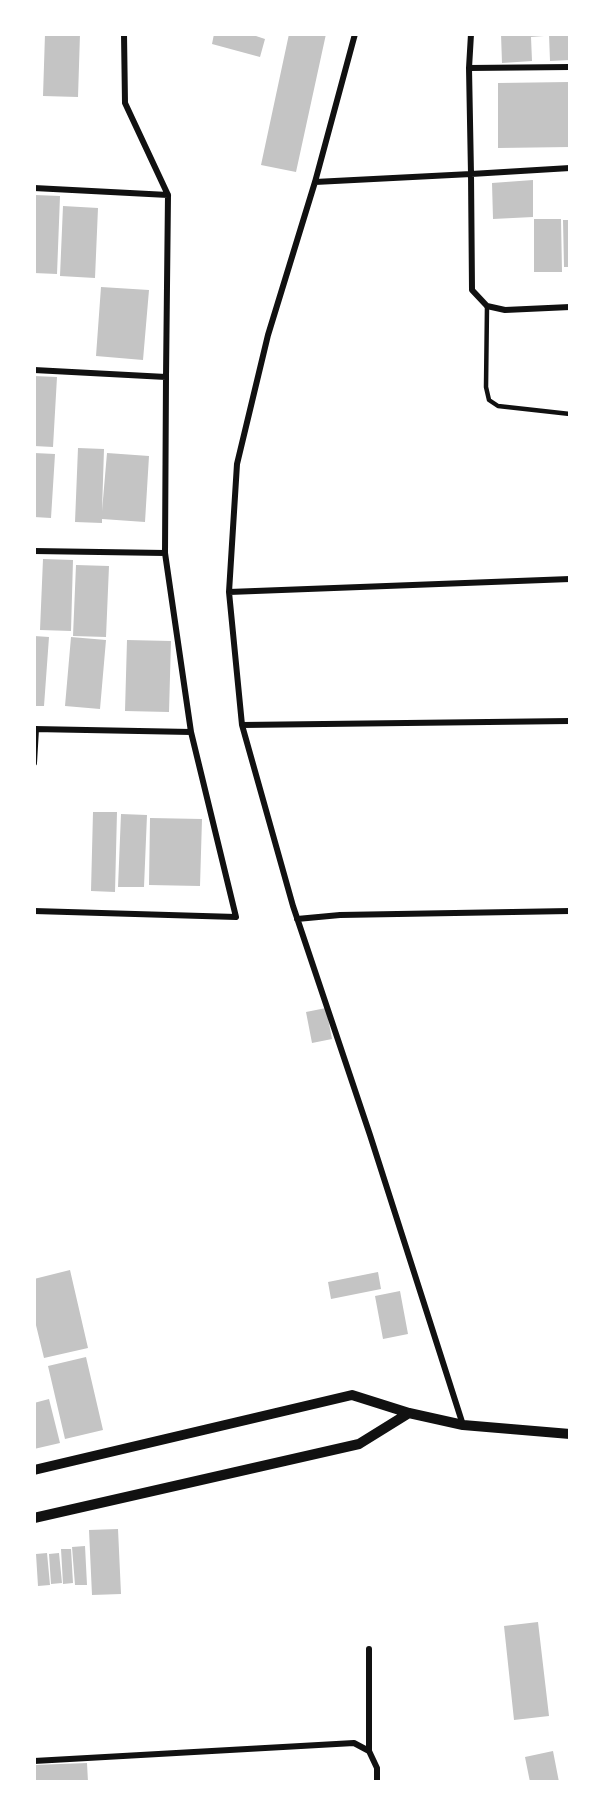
<!DOCTYPE html>
<style>
body{margin:0}
#map{position:relative;width:604px;height:1816px;overflow:hidden;background:#fff;font-family:"Asap Condensed",sans-serif}
canvas{display:block}
.frame{position:absolute;inset:0;border:36px solid #fff;pointer-events:none}
</style>
<div id="map">
<canvas width="604" height="1816"></canvas>
<div class="frame"></div>
</div>
<script>
const context = document.querySelector('canvas').getContext('2d');
context.lineJoin = 'round';
function fill(path, color) { context.fillStyle = color; context.fill(path, 'evenodd'); }
const poly = rows => new Path2D(rows.map(r => 'M' + r).join(''));
function trace(path, color, width, dash) { context.strokeStyle = color; context.lineWidth = width; context.lineCap = dash ? 'butt' : 'round'; context.setLineDash(dash || []); context.stroke(path); }
fill(poly([
 [45,34,80,34,78,97,43,96],
 [214,34,250,34,265,39,260,57,212,44],
 [289,34,326,34,296,172,261,165],
 [501,34,544,34,544,36,531,37,532,61,502,63],
 [549,34,570,34,570,60,550,61],
 [569,82,570,147,498,148,498,83],
 [533,180,533,217,493,219,492,183],
 [35,195,60,196,57,274,34,273],
 [63,206,98,208,95,278,60,276],
 [534,219,561,219,562,272,534,272],
 [563,220,570,220,570,267,564,267],
 [101,287,149,290,143,360,96,356],
 [34,376,57,377,53,447,34,446],
 [78,448,104,449,102,511,107,453,149,456,145,522,102,519,102,523,75,522],
 [34,453,55,454,51,518,34,517],
 [43,559,73,560,71,631,40,630],
 [76,565,109,566,106,637,73,636],
 [34,636,49,637,44,706,34,706],
 [71,637,106,640,100,709,65,706],
 [127,640,171,641,169,712,125,711],
 [93,812,117,812,115,892,91,891],
 [121,814,147,815,144,887,118,887],
 [150,818,202,819,200,886,149,885],
 [326,1008,332,1039,312,1043,306,1012],
 [70,1270,88,1348,44,1358,34,1317,34,1279],
 [378,1272,381,1289,331,1299,328,1282],
 [400,1291,408,1334,383,1339,375,1296],
 [86,1357,103,1430,65,1439,48,1366],
 [49,1399,60,1443,34,1449,34,1403],
 [118,1529,121,1594,92,1595,89,1530],
 [85,1546,87,1585,75,1585,72,1547],
 [61,1549,71,1549,73,1583,63,1584],
 [47,1553,50,1585,38,1586,36,1554],
 [59,1553,62,1583,51,1584,49,1554],
 [538,1622,549,1716,514,1720,504,1626],
 [553,1751,559,1782,530,1782,525,1757],
 [87,1763,88,1782,34,1782,34,1765]
]), '#c4c4c4');
trace(poly([
 [487,306,486,387,489,400,498,406,570,414]
]), '#111', 4.5);
trace(poly([
 [124,34,125,103,168,195],
 [355,34,315,182,268,335,237,464,229,592,570,579],
 [469,68,471,34],
 [570,168,471,174,472,290,487,306,505,310,570,307],
 [315,182,471,174,469,68,570,67],
 [34,188,168,195,166,377],
 [34,370,166,377,165,553,34,551],
 [165,553,191,732],
 [229,592,242,725,570,721],
 [242,725,293,906,370,1135,463,1425],
 [34,729,191,732,236,917,34,911],
 [34,763,36,729],
 [297,919,340,915,570,911],
 [369,1649,369,1751],
 [34,1761,354,1743,369,1751,377,1768,377,1782]
]), '#111', 6);
trace(poly([
 [34,1470,352,1395,409,1413,463,1425,570,1434],
 [34,1518,359,1444,409,1413]
]), '#111', 10);
</script>
